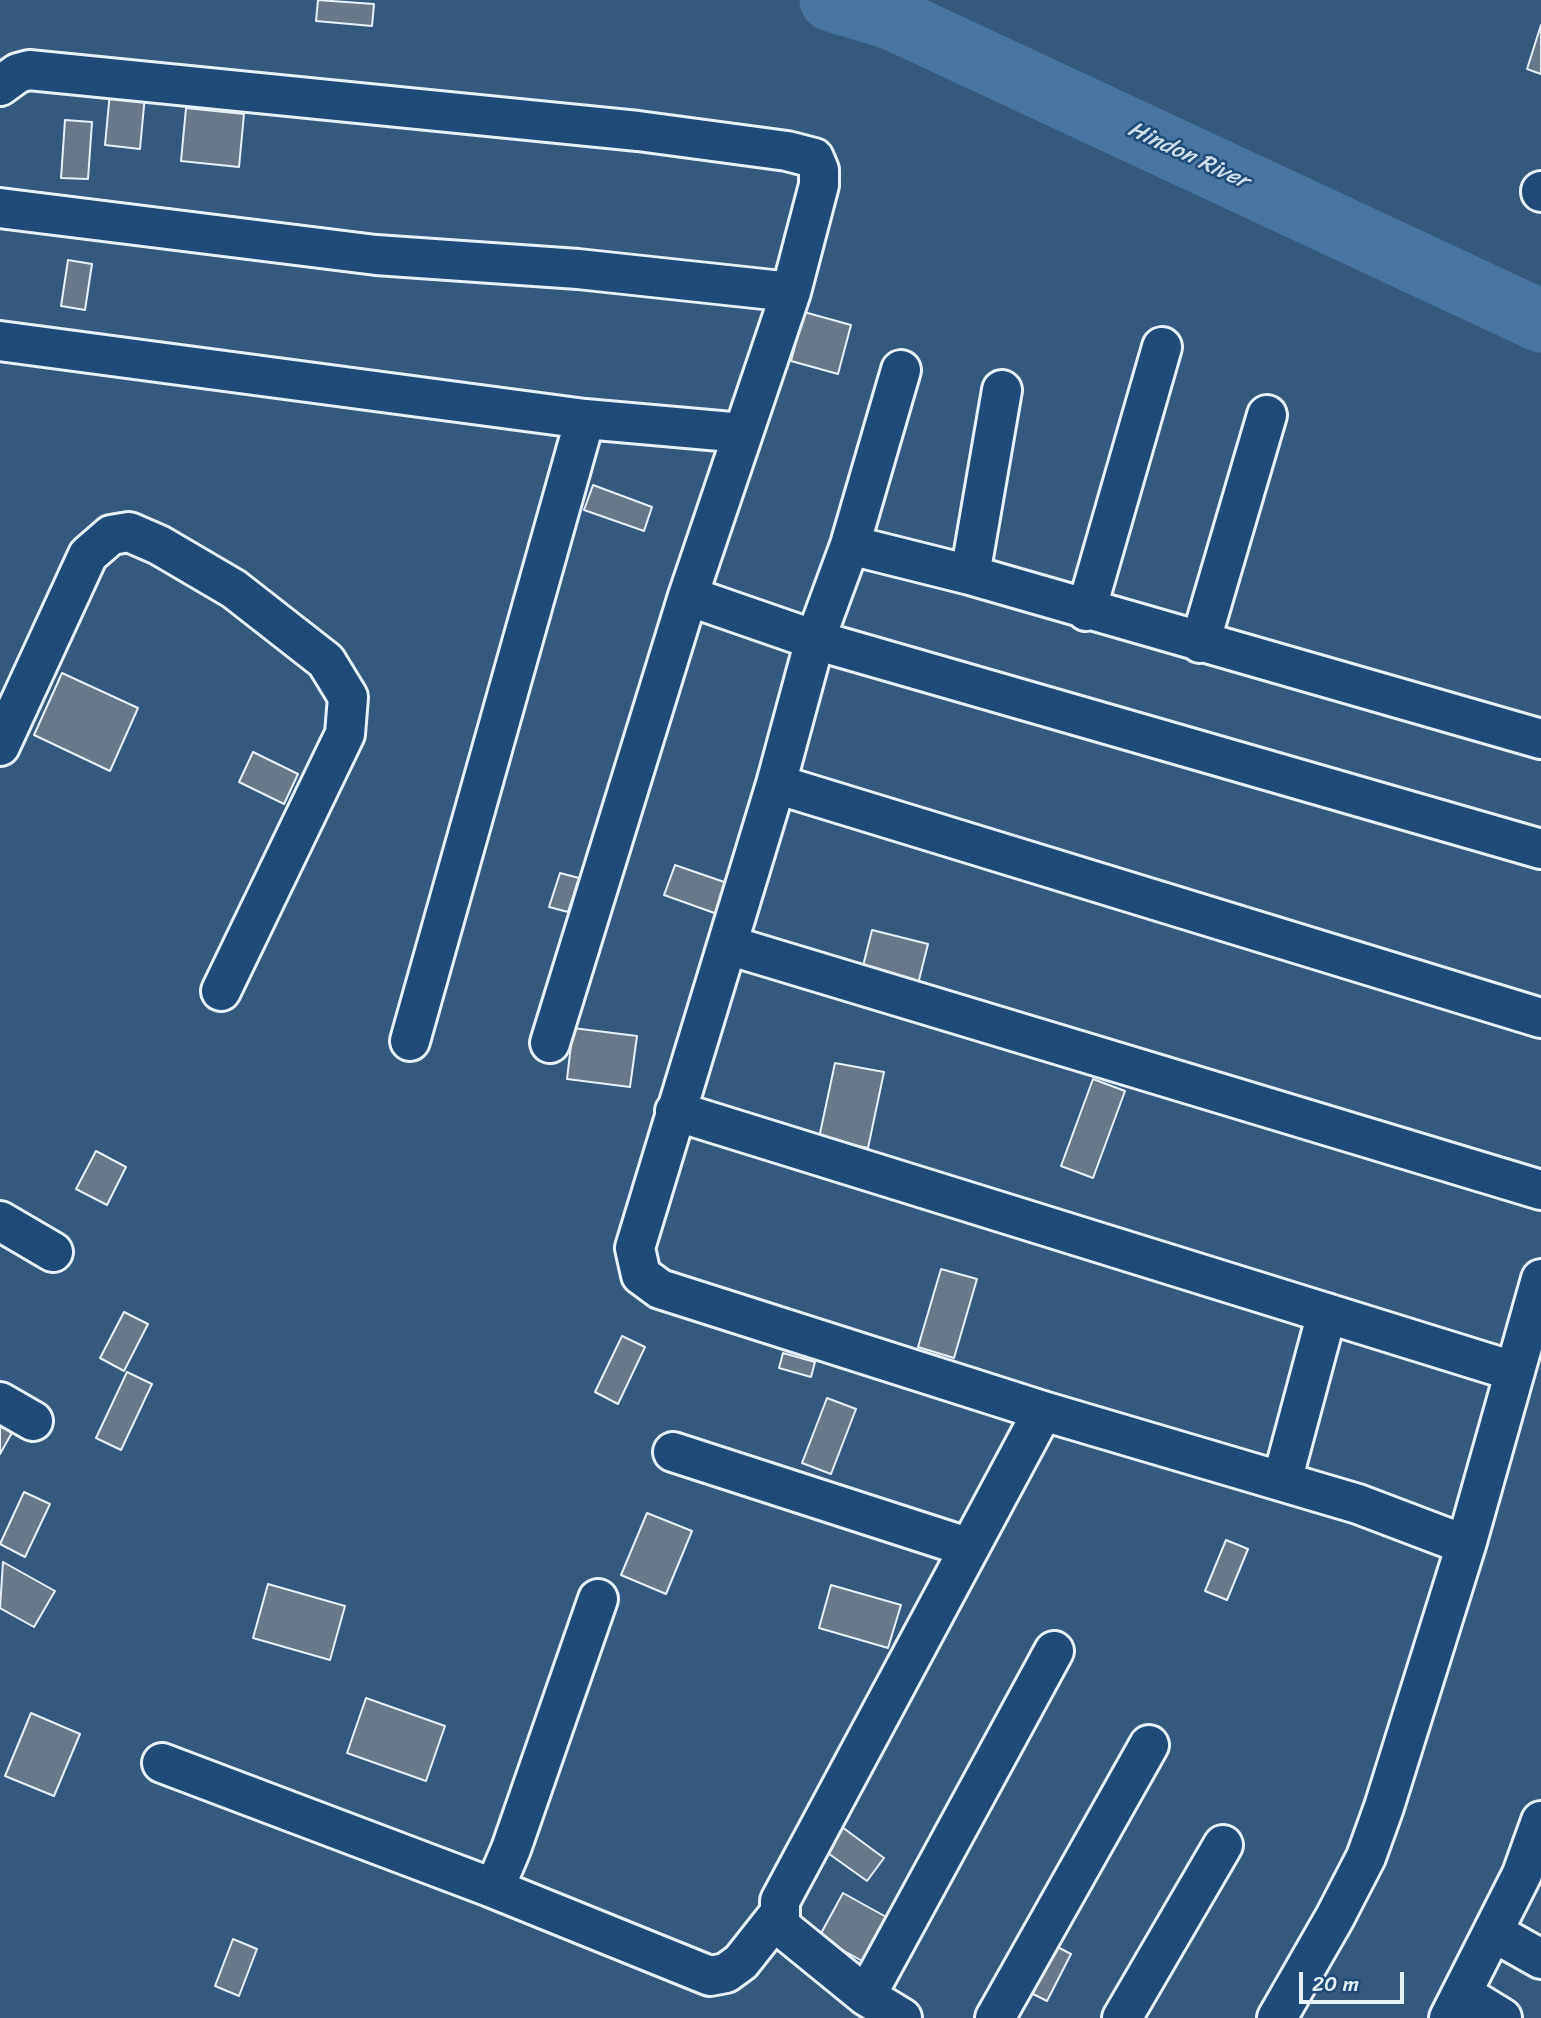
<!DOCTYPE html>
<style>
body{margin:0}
#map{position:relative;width:1541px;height:2018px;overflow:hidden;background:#35587e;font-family:Sriracha,sans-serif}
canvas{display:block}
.scale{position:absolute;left:1299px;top:1972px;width:105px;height:32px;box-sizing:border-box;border:4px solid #e8f1f8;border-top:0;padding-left:9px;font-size:21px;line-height:24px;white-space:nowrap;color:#e8f1f8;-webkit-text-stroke:5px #1f4a7a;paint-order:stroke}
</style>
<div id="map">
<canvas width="1541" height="2018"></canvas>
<div class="scale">20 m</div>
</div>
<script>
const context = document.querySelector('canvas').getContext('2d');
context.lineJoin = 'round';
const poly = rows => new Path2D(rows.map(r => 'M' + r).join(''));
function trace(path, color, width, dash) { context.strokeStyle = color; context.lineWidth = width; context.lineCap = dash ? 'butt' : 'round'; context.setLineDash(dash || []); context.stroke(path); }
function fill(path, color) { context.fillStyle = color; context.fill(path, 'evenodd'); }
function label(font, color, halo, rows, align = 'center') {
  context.font = font + ' Sriracha,sans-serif'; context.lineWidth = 5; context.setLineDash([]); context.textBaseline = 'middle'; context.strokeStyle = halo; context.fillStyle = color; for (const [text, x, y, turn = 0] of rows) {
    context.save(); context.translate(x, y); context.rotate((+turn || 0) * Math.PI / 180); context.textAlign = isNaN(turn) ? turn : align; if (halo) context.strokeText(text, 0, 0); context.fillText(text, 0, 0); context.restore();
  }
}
trace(poly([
 [831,0,891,18,1541,321]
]), '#4774a2', 63);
const building = poly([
 [318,0,374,4,372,26,316,21,318,0],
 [1541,25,1541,74,1527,69,1541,25],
 [110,92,145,95,140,149,105,145,110,92],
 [186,108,244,114,239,167,181,161,186,108],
 [65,120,92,122,88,179,61,178,65,120],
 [68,260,92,264,85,310,61,306,68,260],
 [804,312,851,325,838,374,791,361,804,312],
 [593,485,652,507,644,531,584,510,593,485],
 [62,673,138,708,110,771,34,735,62,673],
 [253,752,298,774,284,804,239,782,253,752],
 [675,865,730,884,720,915,664,895,675,865],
 [560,873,579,878,568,912,549,907,560,873],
 [872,930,928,944,918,984,862,970,872,930],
 [573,1028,637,1036,630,1087,567,1079,573,1028],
 [835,1063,884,1072,868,1148,819,1138,835,1063],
 [1093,1079,1125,1091,1093,1178,1061,1166,1093,1079],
 [96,1151,126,1167,107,1205,76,1189,96,1151],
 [941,1269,977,1279,954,1358,918,1347,941,1269],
 [124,1312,148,1324,124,1371,100,1358,124,1312],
 [622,1336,645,1347,618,1404,595,1392,622,1336],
 [783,1353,815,1362,811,1377,779,1368,783,1353],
 [127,1372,152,1384,121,1450,96,1438,127,1372],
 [827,1398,856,1409,831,1474,802,1463,827,1398],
 [0,1411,18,1422,0,1454,0,1411],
 [24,1492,50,1504,25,1557,0,1544,24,1492],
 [647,1513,692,1531,666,1594,621,1575,647,1513],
 [1226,1540,1248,1549,1227,1600,1205,1591,1226,1540],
 [3,1562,55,1591,34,1627,0,1608,3,1562],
 [268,1584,345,1606,330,1660,253,1638,268,1584],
 [831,1585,901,1605,888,1648,819,1628,831,1585],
 [366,1698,445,1726,426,1781,347,1753,366,1698],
 [31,1713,80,1734,54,1796,5,1776,31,1713],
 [842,1827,884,1858,867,1881,825,1851,842,1827],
 [843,1893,888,1918,864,1962,819,1937,843,1893],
 [233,1939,257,1949,239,1996,215,1986,233,1939],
 [1044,1940,1071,1954,1047,2001,1019,1987,1044,1940]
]);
fill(building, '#687888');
trace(building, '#e8f1f8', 2);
const minor = poly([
 [0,86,18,73,29,70,638,131,787,151,814,158,819,170,819,185,791,292,688,596,550,1043],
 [1541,192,1541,191],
 [0,208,376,255,578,269,791,292],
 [0,341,585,419,743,433],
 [850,545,901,370],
 [970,575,1002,390],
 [688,596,815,640,1541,849],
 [1086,611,1162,347],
 [1200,643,1267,415],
 [0,746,88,555,111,535,129,532,159,545,234,589,326,661,348,697,345,734,221,991],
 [776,784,1541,1018],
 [728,945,1541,1190],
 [410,1041,585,419],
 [675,1111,1513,1371],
 [0,1221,53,1252],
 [0,1402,33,1421],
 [673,1452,967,1547],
 [1282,1481,1327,1313],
 [1466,1545,1358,1504,1043,1411,660,1289,641,1275,635,1248,776,784,815,640,850,545,970,575,1541,739],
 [162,1763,490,1887,497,1882,511,1849,598,1599],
 [490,1887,710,1976,726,1973,741,1962,779,1914],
 [1493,1932,1541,1959],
 [1463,1994,1502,2018],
 [866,1996,1054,1651],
 [902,2018,866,1996,785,1930,780,1922,780,1901,1043,1411],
 [995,2018,1149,1745],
 [1122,2018,1223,1845],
 [1277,2018,1335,1917,1366,1857,1384,1807,1466,1545,1541,1279],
 [1449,2018,1522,1874,1541,1821]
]);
trace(minor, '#e8f1f8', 44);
trace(minor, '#1f4a7a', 38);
label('italic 23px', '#d0deeb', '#1f4a7a', [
 ["Hindon River",1188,156,25]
]);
</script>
